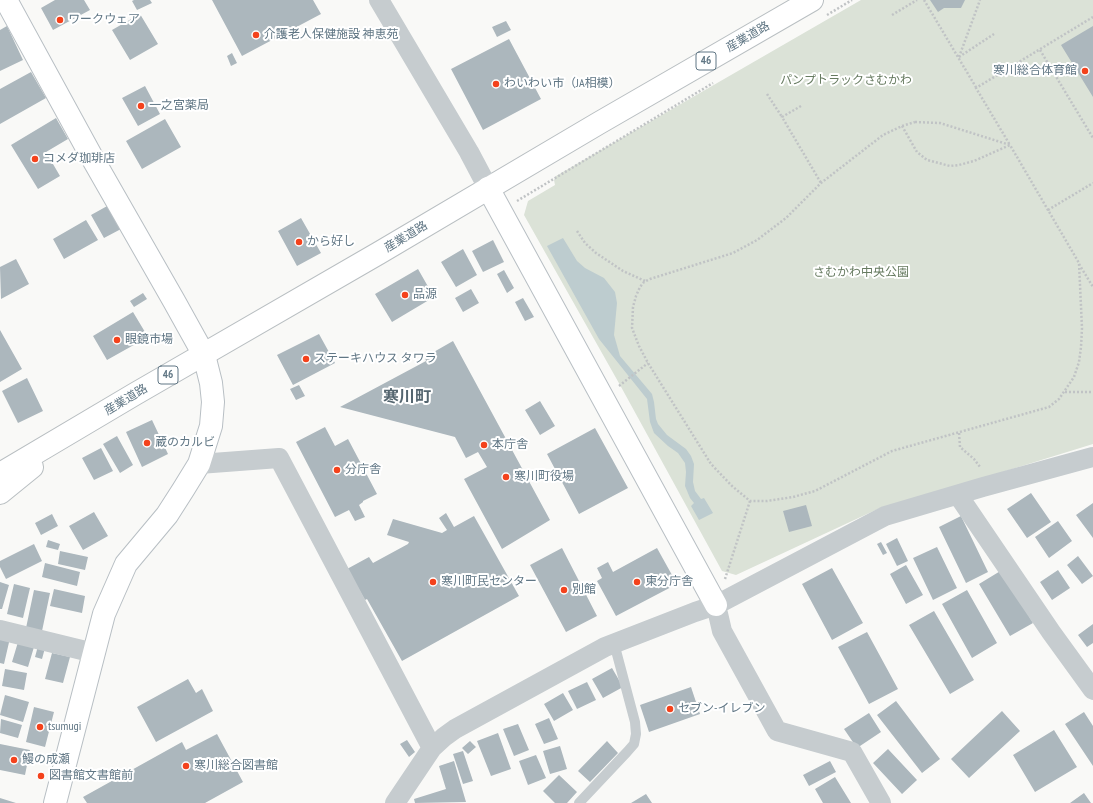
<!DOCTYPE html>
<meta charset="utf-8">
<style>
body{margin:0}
canvas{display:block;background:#f9f9f7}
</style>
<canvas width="1093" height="803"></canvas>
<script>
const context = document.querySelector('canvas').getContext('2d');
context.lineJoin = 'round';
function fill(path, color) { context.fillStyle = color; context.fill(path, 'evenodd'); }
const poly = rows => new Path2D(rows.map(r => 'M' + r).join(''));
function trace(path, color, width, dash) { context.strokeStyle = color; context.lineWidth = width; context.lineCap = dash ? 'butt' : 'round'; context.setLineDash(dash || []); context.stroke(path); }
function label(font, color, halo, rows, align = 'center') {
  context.font = font + ' "PT Sans Narrow","Noto Sans JP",sans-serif'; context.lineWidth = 4; context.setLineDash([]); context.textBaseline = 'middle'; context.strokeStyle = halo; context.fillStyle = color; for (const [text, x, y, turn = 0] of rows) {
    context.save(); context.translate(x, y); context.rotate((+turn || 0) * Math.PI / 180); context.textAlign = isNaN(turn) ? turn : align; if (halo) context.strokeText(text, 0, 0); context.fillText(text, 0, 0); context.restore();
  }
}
fill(poly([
 [861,0,1093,0,1093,444,925,496,880,508,736,575,722,571,620,385,524,215,528,201,555,185,554,180,556,176]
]), '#dbe2d7');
fill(poly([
 [563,238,577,261,585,268,604,278,615,292,617,303,614,335,620,356,652,394,654,402,656,419,658,424,667,435,686,449,691,456,694,464,693,482,695,491,701,499,704,498,713,513,699,520,691,506,694,503,690,498,685,486,686,472,685,463,678,453,668,446,654,433,650,422,647,399,599,339,547,246]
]), '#bdcccf');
fill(poly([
 [55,0,84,0,90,10,53,30,41,8],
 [134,0,150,0,152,3,137,10,132,1],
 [212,0,313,0,321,14,242,56],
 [930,0,965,0,961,8,944,8,938,12],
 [140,14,158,44,130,60,112,30],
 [506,21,511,30,497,37,492,27],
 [7,26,23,60,0,71,0,30],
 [1093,26,1093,97,1061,45],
 [509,39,541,99,483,130,451,69],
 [232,53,237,63,231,66,227,56],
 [31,72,46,98,0,124,0,89],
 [145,86,160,114,138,126,122,98],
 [56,118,68,139,46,152,60,176,38,189,11,145],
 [165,119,181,147,142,169,126,141],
 [109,205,121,229,104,238,91,215],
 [301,218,321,253,297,266,278,231],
 [86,220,98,240,64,259,53,239],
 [493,240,504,262,483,272,472,251],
 [463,249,477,275,456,287,441,262],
 [16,259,29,284,1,299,0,267],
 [418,269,434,297,392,322,375,294],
 [504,270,514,288,507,293,497,274],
 [471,289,479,303,463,312,455,298],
 [143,293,147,299,134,307,130,301],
 [523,298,534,317,525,321,515,302],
 [133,312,148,337,107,360,93,336],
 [0,330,22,369,0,382],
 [319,334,335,363,293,385,277,355],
 [453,341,550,520,502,549,464,479,487,467,478,452,466,458,455,437,340,407,426,361,425,357],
 [27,378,43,411,18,423,2,391],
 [299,385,305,396,296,400,290,389],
 [540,401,555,426,540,435,525,410],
 [152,420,168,454,142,467,126,432],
 [325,427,335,446,348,439,377,494,363,501,363,502,359,505,365,517,355,521,349,510,335,517,296,442],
 [595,428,628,488,579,514,547,454],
 [117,436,133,465,120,473,103,444],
 [101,448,113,471,94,480,82,458],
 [1031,493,1051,522,1027,538,1007,509],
 [1093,503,1093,538,1076,515],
 [806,505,812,526,789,532,783,511],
 [94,512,108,536,83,550,69,526],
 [446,513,454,527,474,516,519,596,402,661,367,599,365,600,347,569,369,557,373,563,408,544,409,542,387,535,393,519,442,533,447,530,439,518],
 [52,514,58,526,41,535,35,523],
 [961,516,988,572,966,583,939,527],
 [1058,521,1072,541,1049,558,1035,537],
 [897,538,908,561,897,566,886,544],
 [48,540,60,544,58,550,46,547],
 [881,542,887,553,883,555,877,544],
 [34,544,42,561,6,579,0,567,0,561],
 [937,547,957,588,933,600,913,558],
 [562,548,597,616,566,632,530,565],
 [657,548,677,584,616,616,597,581,602,578,597,568,608,562,613,572],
 [60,551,88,557,85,570,58,564],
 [1078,556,1093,576,1082,584,1067,565],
 [45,563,80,572,77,586,42,577],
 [906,565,923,595,906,604,890,574],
 [832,568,863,623,832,640,802,584],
 [1002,570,1033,623,1010,636,979,584],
 [1058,570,1070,588,1052,600,1040,582],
 [0,582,9,585,2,609,0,609],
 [14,584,30,588,23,618,7,614],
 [54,589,85,596,82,613,50,606],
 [34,590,50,593,42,631,26,628],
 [967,590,997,643,972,658,942,604],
 [934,611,974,680,950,694,909,625],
 [1093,624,1093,643,1087,647,1078,635],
 [867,632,898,689,869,704,838,647],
 [0,636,10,638,4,664,0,663],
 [18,642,34,647,28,667,12,662],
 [38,646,45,648,42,659,35,657],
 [52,653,70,657,63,683,45,679],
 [612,668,623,687,603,698,592,679],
 [5,669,27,673,24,690,2,686],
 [188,679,196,693,202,689,213,711,156,742,137,707],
 [587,682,596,700,577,709,568,691],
 [691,687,700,714,649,732,640,705],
 [563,693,573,710,554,721,544,704],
 [5,695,29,702,23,722,0,715],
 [896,701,940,759,922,773,877,715],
 [34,707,54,712,45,747,26,742],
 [1002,711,1020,731,969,778,951,759],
 [1084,712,1093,726,1093,766,1065,724],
 [869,713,881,732,857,748,844,729],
 [549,718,558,739,544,744,535,724],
 [1,719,22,725,18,738,0,733],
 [518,724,529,750,514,756,503,729],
 [1054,730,1077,767,1035,792,1013,755],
 [498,733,511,769,491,776,477,741],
 [217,734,243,782,205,803,87,803,83,797,182,742,186,750],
 [407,740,415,752,409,757,400,744],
 [470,741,476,747,468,754,462,748],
 [607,741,618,753,590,782,578,771],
 [0,744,30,750,25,775,0,770],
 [560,746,567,769,550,774,543,751],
 [888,749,917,780,902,794,873,763],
 [463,751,473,781,463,784,453,754],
 [536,755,546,778,528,785,519,761],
 [454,761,466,802,415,803,414,799,446,789,439,766],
 [830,761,836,772,809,786,803,775],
 [559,775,577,792,567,803,555,803,543,791],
 [835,777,851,803,823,803,815,789],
 [1084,793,1091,803,1070,803],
 [646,794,652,803,631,803],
 [0,798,16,803,0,803]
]), '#acb7bd');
const secondary = poly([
 [6,0,94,161,174,301,204,355,211,383,213,402,211,426,199,464,183,490,167,515,126,564,104,614,55,803],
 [488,188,716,605]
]);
const primary = poly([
 [0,474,135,394,379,253,599,123,812,0],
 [0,493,32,467]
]);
trace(secondary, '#b8bfc4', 24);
trace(primary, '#b9bfc2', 24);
trace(poly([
 [924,0,977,89],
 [827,15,852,0],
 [892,15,917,0],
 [1040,50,1093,138],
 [959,57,980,0],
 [959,57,994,34],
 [767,94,782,117],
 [801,106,782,117,821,183],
 [915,122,940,123,1010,145,1079,263,1082,328,1081,347,1079,362,1074,377,1059,399,1049,407,892,451,815,491,793,497,767,501,750,501,732,486,711,464,648,363,639,346,632,328,633,307,636,296,640,287,644,282,650,279,733,253,757,240,786,218,821,183,883,135,902,126,915,122],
 [902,126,917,152,927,160,950,166,959,165,974,161,1010,145,976,88,1093,17],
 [517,201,713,83],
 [1048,210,1093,183],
 [577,231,585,243,596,253,623,271,645,281],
 [1079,264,1093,287],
 [619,386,648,363],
 [1065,392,1093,392],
 [959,433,960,447,974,459,980,467],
 [725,579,750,501]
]), '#c0c3c5', 2.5, [2, 2]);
trace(poly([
 [579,803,627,752,634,744,636,734,635,722,614,643]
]), '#c6cccf', 10);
trace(poly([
 [379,0,469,152,488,188],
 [199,464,279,458,432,748],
 [958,495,1051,632,1093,690],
 [716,605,722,631,777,731,852,752,881,803],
 [0,630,94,653],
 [395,803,432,748,444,737,455,729,605,647,695,612,716,605,885,516,983,487,1093,457]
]), '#c6cccf', 20);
trace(secondary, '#fff', 22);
trace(primary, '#fff', 22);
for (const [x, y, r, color] of [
 [60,20,4,"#f4421c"],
 [256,35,4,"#f4421c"],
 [1085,71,4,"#f4421c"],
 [496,84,4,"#f4421c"],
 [141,106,4,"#f4421c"],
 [35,159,4,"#f4421c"],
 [299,242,4,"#f4421c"],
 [405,295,4,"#f4421c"],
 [117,340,4,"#f4421c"],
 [306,359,4,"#f4421c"],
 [147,443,4,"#f4421c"],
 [484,445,4,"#f4421c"],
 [337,470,4,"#f4421c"],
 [506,477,4,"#f4421c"],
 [433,582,4,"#f4421c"],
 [637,582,4,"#f4421c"],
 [564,590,4,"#f4421c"],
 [670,709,4,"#f4421c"],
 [40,727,4,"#f4421c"],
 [14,760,4,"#f4421c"],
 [186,766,4,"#f4421c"],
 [41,776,4,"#f4421c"]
]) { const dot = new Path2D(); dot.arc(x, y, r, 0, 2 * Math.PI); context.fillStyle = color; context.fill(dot); trace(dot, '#fff', 1.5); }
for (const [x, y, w] of [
 [706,61,20],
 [168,375,20]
]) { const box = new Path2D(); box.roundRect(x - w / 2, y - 9, w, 18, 3); context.fillStyle = '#fff'; context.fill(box); trace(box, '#617785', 1); }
label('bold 11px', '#617785', null, [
 ["46",706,61],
 ["46",168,375]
]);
label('12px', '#617785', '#fff', [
 ["ワークウェア",68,20],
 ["介護老人保健施設 神恵苑",264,35],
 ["寒川総合体育館",1077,71,"right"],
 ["わいわい市（JA相模）",504,84],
 ["一之宮薬局",149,106],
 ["コメダ珈琲店",43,159],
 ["から好し",307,242],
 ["品源",413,295],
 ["眼鏡市場",125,340],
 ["ステーキハウス タワラ",314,359],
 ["蔵のカルビ",155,443],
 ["本庁舎",492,445],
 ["分庁舎",345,470],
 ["寒川町役場",514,477],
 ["寒川町民センター",441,582],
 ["東分庁舎",645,582],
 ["別館",572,590],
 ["セブン-イレブン",678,709],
 ["tsumugi",48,727],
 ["鰻の成瀬",22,760],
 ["寒川総合図書館",194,766],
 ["図書館文書館前",49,776]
], 'left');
label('12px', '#617785', '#fff', [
 ["産業道路",748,37,-30],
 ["産業道路",406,237,-31],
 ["産業道路",126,400,-31]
]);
label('12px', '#677b61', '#fff', [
 ["パンプトラックさむかわ",846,81],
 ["さむかわ中央公園",861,273]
]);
label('bold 16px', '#54656f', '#fff', [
 ["寒川町",407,397]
]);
</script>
